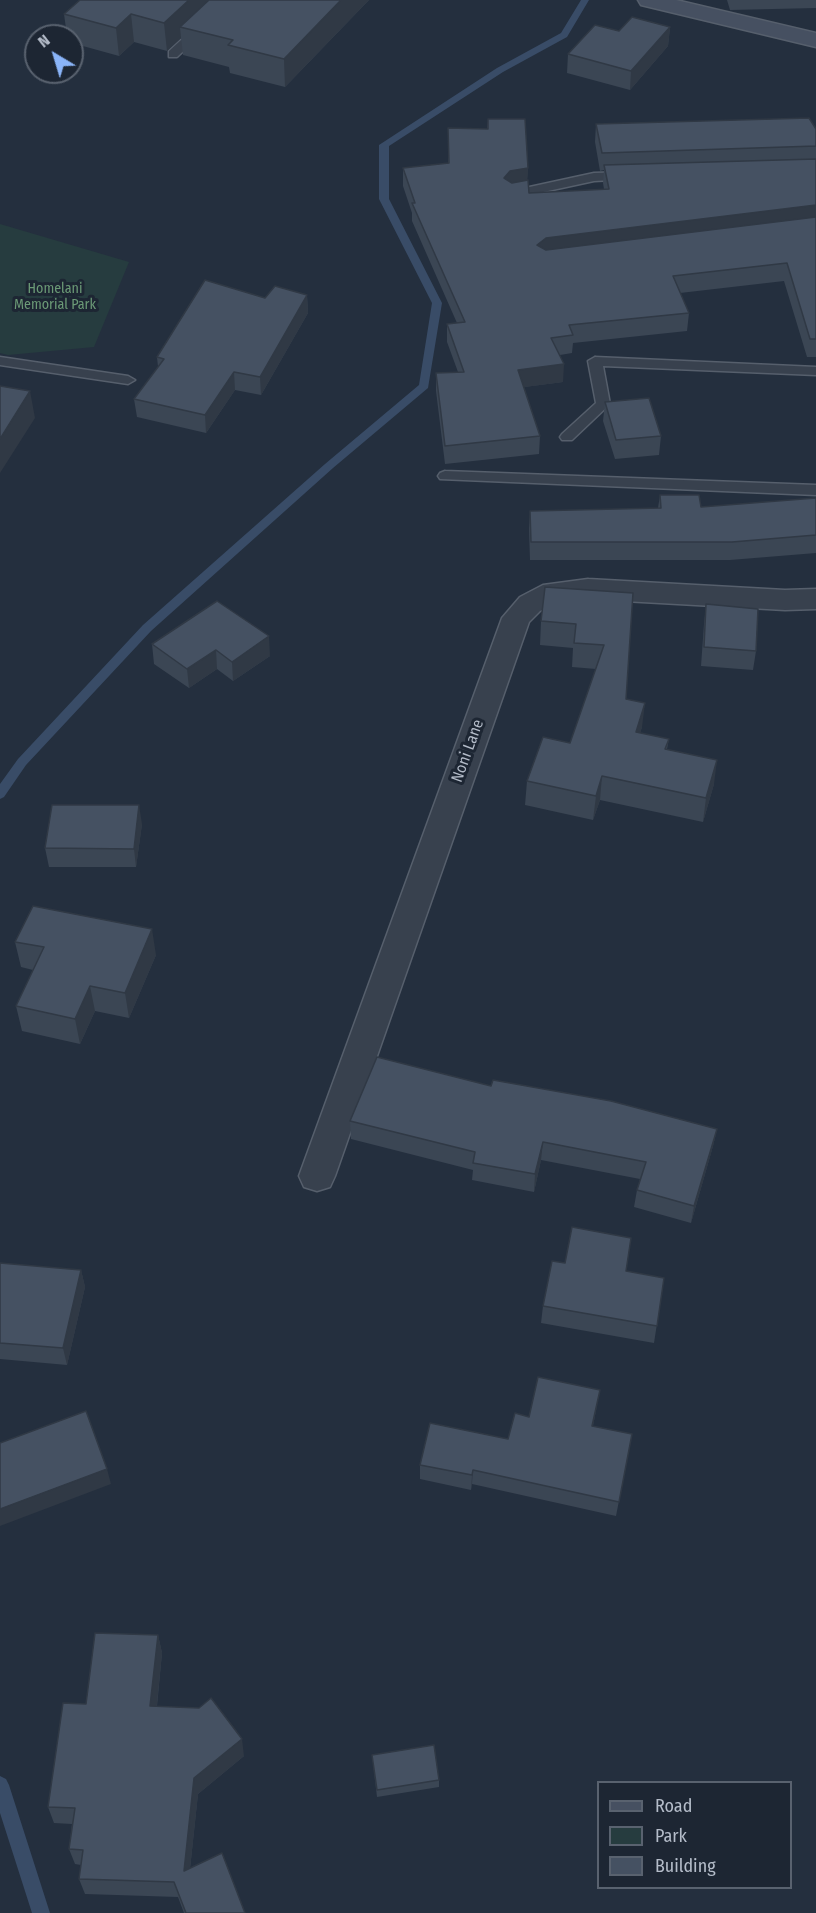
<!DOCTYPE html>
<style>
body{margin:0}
#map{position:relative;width:816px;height:1913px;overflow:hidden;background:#242f3e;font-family:"Fira Sans Condensed",sans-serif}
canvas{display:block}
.legend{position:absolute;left:597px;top:1781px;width:195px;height:108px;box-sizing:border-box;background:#1d2633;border:2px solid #59626f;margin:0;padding:8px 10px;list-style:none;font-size:18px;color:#b4bcc9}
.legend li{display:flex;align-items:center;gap:12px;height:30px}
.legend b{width:30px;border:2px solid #59626f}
.north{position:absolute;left:24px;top:24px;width:60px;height:60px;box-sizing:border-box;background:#1d2633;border:2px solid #59626f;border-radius:50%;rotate:322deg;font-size:16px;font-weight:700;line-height:24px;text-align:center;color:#b4bcc9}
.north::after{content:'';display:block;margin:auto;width:21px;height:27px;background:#8ab4f8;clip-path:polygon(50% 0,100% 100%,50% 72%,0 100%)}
</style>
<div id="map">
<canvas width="816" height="1913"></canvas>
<ul class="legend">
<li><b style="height:8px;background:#465061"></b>Road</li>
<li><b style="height:16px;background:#263c3f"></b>Park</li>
<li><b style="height:16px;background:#455162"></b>Building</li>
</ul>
<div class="north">N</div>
</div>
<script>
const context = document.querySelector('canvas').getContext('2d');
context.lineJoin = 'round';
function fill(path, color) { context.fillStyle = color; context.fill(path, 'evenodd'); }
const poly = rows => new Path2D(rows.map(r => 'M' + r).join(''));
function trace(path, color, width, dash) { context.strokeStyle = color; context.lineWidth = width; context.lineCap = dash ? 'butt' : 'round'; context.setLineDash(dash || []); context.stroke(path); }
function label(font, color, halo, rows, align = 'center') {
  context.font = font + ' "Fira Sans Condensed",sans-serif'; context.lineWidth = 6; context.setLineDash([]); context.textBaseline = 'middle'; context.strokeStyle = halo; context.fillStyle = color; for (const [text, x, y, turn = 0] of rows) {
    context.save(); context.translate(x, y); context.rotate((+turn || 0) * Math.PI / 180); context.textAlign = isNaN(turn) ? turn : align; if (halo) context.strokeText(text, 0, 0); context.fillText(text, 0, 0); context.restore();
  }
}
fill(poly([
 [0,224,129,262,94,347,8,355,0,353]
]), '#263c3f');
fill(poly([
 [581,0,589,0,567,37,503,72,389,146,389,199,442,303,428,388,333,468,151,631,26,765,4,797,0,799,0,784,18,759,143,625,325,464,419,385,432,303,379,199,379,145,497,68,561,33,581,0],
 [0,1776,6,1779,9,1785,50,1913,32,1913,0,1813,0,1776]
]), '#394c67');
const lane = poly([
 [225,0,238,0,177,57,169,57,169,51,225,0],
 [628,172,634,176,633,179,594,181,511,199,505,195,511,191,594,173,628,172],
 [0,357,128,376,135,380,128,384,0,365,0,357],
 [595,357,816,367,816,375,603,366,610,404,572,440,562,440,560,437,562,434,596,403,588,361,595,357],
 [445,471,816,485,816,495,440,479,438,476,440,473,445,471]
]);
const street = poly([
 [588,579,785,590,816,589,816,609,785,610,588,599,559,601,540,611,529,622,335,1176,330,1187,317,1191,304,1187,299,1176,502,618,520,597,543,585,588,579]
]);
const secondary = poly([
 [638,0,676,0,816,33,816,47,641,5,638,0]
]);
trace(lane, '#565f6c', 3);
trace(street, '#565f6c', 3);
trace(secondary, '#565f6c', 3);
fill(lane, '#38414e');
fill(street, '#38414e');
fill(secondary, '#465061');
fill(poly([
 [80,0,369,0,285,87,230,73,229,67,183,55,181,38,167,51,134,42,119,56,72,43,72,36,67,36,64,14],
 [727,0,816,0,816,8,730,10],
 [670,27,668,46,630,90,567,73,568,54,619,31],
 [488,119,528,168,527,180,529,193,604,189,603,183,604,170,600,171,595,142,596,124,816,129,816,357,807,357,784,281,680,293,689,313,687,331,573,343,572,353,560,355,563,382,524,387,540,436,539,454,445,464,436,391,436,373,458,372,447,342,447,324,457,323,412,221,412,213,403,186,403,168,448,164,448,128,487,129],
 [307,295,308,313,261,395,235,390,206,433,137,417,134,399,158,367,157,357,265,298],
 [605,402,661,436,659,455,615,459,603,421],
 [660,495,701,507,816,498,816,553,730,560,530,560,529,529,530,511,658,508],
 [633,593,626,699,642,727,640,733,669,739,667,749,714,784,703,822,600,800,593,820,525,805,527,781,570,743,596,669,572,667,573,648,540,645,541,621],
 [706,604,756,651,753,670,701,666,704,624],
 [152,644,270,656,233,681,217,669,189,688,154,664],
 [142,824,136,867,49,867,45,848],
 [15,942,156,955,129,1018,95,1011,80,1044,22,1031,16,1006,33,970,21,967],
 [491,1086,717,1129,713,1146,691,1223,634,1207,637,1190,640,1179,541,1160,534,1192,472,1180,473,1170,351,1139,350,1121],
 [0,1263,81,1270,85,1287,67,1365,0,1359],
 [626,1271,664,1278,654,1343,541,1323,543,1306],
 [597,1405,593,1426,632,1434,616,1516,472,1484,471,1490,420,1479,420,1465,508,1439,529,1417],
 [158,1635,162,1653,157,1706,244,1756,198,1794,190,1869,245,1913,184,1913,178,1897,85,1894,79,1879,81,1865,75,1864,69,1849,72,1824,54,1823,48,1807,86,1704],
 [372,1755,439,1780,439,1787,377,1797]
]), '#3b4654');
fill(poly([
 [189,0,222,0,180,27,181,38,167,51,164,23],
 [341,0,369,0,285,87,284,59],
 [131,14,134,42,119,56,116,28],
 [670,27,668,46,630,90,631,71],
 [528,168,527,185,510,189,504,178,510,171],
 [816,205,816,222,545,256,537,245,546,238],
 [307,295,308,313,261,395,260,377],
 [564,364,563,382,517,388,518,370],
 [234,372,235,390,206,433,205,415],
 [30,391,35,418,0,473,0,439],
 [269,636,270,656,233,681,232,662],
 [216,650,217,669,189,688,187,669],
 [645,703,642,727,633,756,636,732],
 [717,760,714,784,703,822,706,798],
 [602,776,600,800,593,820,596,796],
 [139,805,142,824,136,867,134,849],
 [152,929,156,955,129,1018,125,993],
 [90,986,95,1011,80,1044,75,1019],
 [717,1129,713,1146,691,1223,694,1206],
 [543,1142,541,1160,534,1192,535,1174],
 [81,1270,85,1287,67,1365,63,1348],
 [600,1390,590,1440,592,1426],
 [107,1469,111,1484,0,1526,0,1509],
 [473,1470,472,1484,471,1490,472,1475],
 [158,1635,162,1653,155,1723,150,1706],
 [242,1739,244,1756,198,1794,188,1887,184,1871,194,1778]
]), '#303945');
const building = poly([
 [80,0,189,0,164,23,131,14,116,28,64,14,80,0],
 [209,0,341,0,284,59,228,45,233,40,180,27,209,0],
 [632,17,670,27,631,71,568,54,595,25,619,31,632,17],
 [809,118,816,129,816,146,602,153,596,124,809,118],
 [488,119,525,119,528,168,510,171,504,178,512,183,528,180,529,193,609,189,604,165,816,159,816,205,546,238,537,245,546,250,816,217,816,339,810,339,787,263,673,276,689,313,569,325,573,335,551,338,564,364,518,370,540,436,445,446,436,373,464,372,447,324,465,322,412,203,415,203,403,168,449,163,448,128,488,129,488,119],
 [205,280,265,298,275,286,307,295,260,377,234,372,205,415,134,399,164,359,157,357,205,280],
 [0,386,30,391,0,439,0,386],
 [649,398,661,436,616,440,605,402,649,398],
 [660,495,699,495,701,507,816,498,816,535,732,542,531,542,530,511,661,508,660,495],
 [545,587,633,593,626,699,645,703,636,732,669,739,665,749,717,760,706,798,602,776,596,796,527,781,543,737,570,743,604,645,574,643,576,624,541,621,545,587],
 [217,601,269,636,232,662,216,650,187,669,152,644,217,601],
 [706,604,758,609,756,651,704,647,706,604],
 [52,805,139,805,134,849,45,848,52,805],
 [33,906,152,929,125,993,90,986,75,1019,16,1006,44,947,15,942,33,906],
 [377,1057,491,1086,493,1080,611,1101,717,1129,694,1206,637,1190,646,1162,543,1142,535,1174,473,1163,475,1152,350,1121,377,1057],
 [572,1227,631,1238,626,1271,664,1278,657,1326,543,1306,552,1261,565,1263,572,1227],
 [0,1263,81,1270,63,1348,0,1343,0,1263],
 [538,1377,600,1390,592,1426,632,1434,619,1502,473,1470,472,1475,420,1465,430,1423,508,1439,515,1413,529,1417,538,1377],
 [86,1411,107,1469,0,1509,0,1443,86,1411],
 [95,1633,158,1635,150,1706,199,1708,211,1698,242,1739,194,1778,184,1871,222,1853,245,1913,186,1913,174,1882,79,1879,83,1850,69,1849,75,1808,48,1807,63,1703,86,1704,95,1633],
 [434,1745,439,1780,377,1790,372,1755,434,1745]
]);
fill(building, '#455162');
trace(building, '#303945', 1.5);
label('14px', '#6b9a76', '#1d2633', [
 ["Homelani",55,289],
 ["Memorial Park",55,305]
]);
label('16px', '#b4bcc9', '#1d2633', [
 ["Noni Lane",468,751,-70]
]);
</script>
